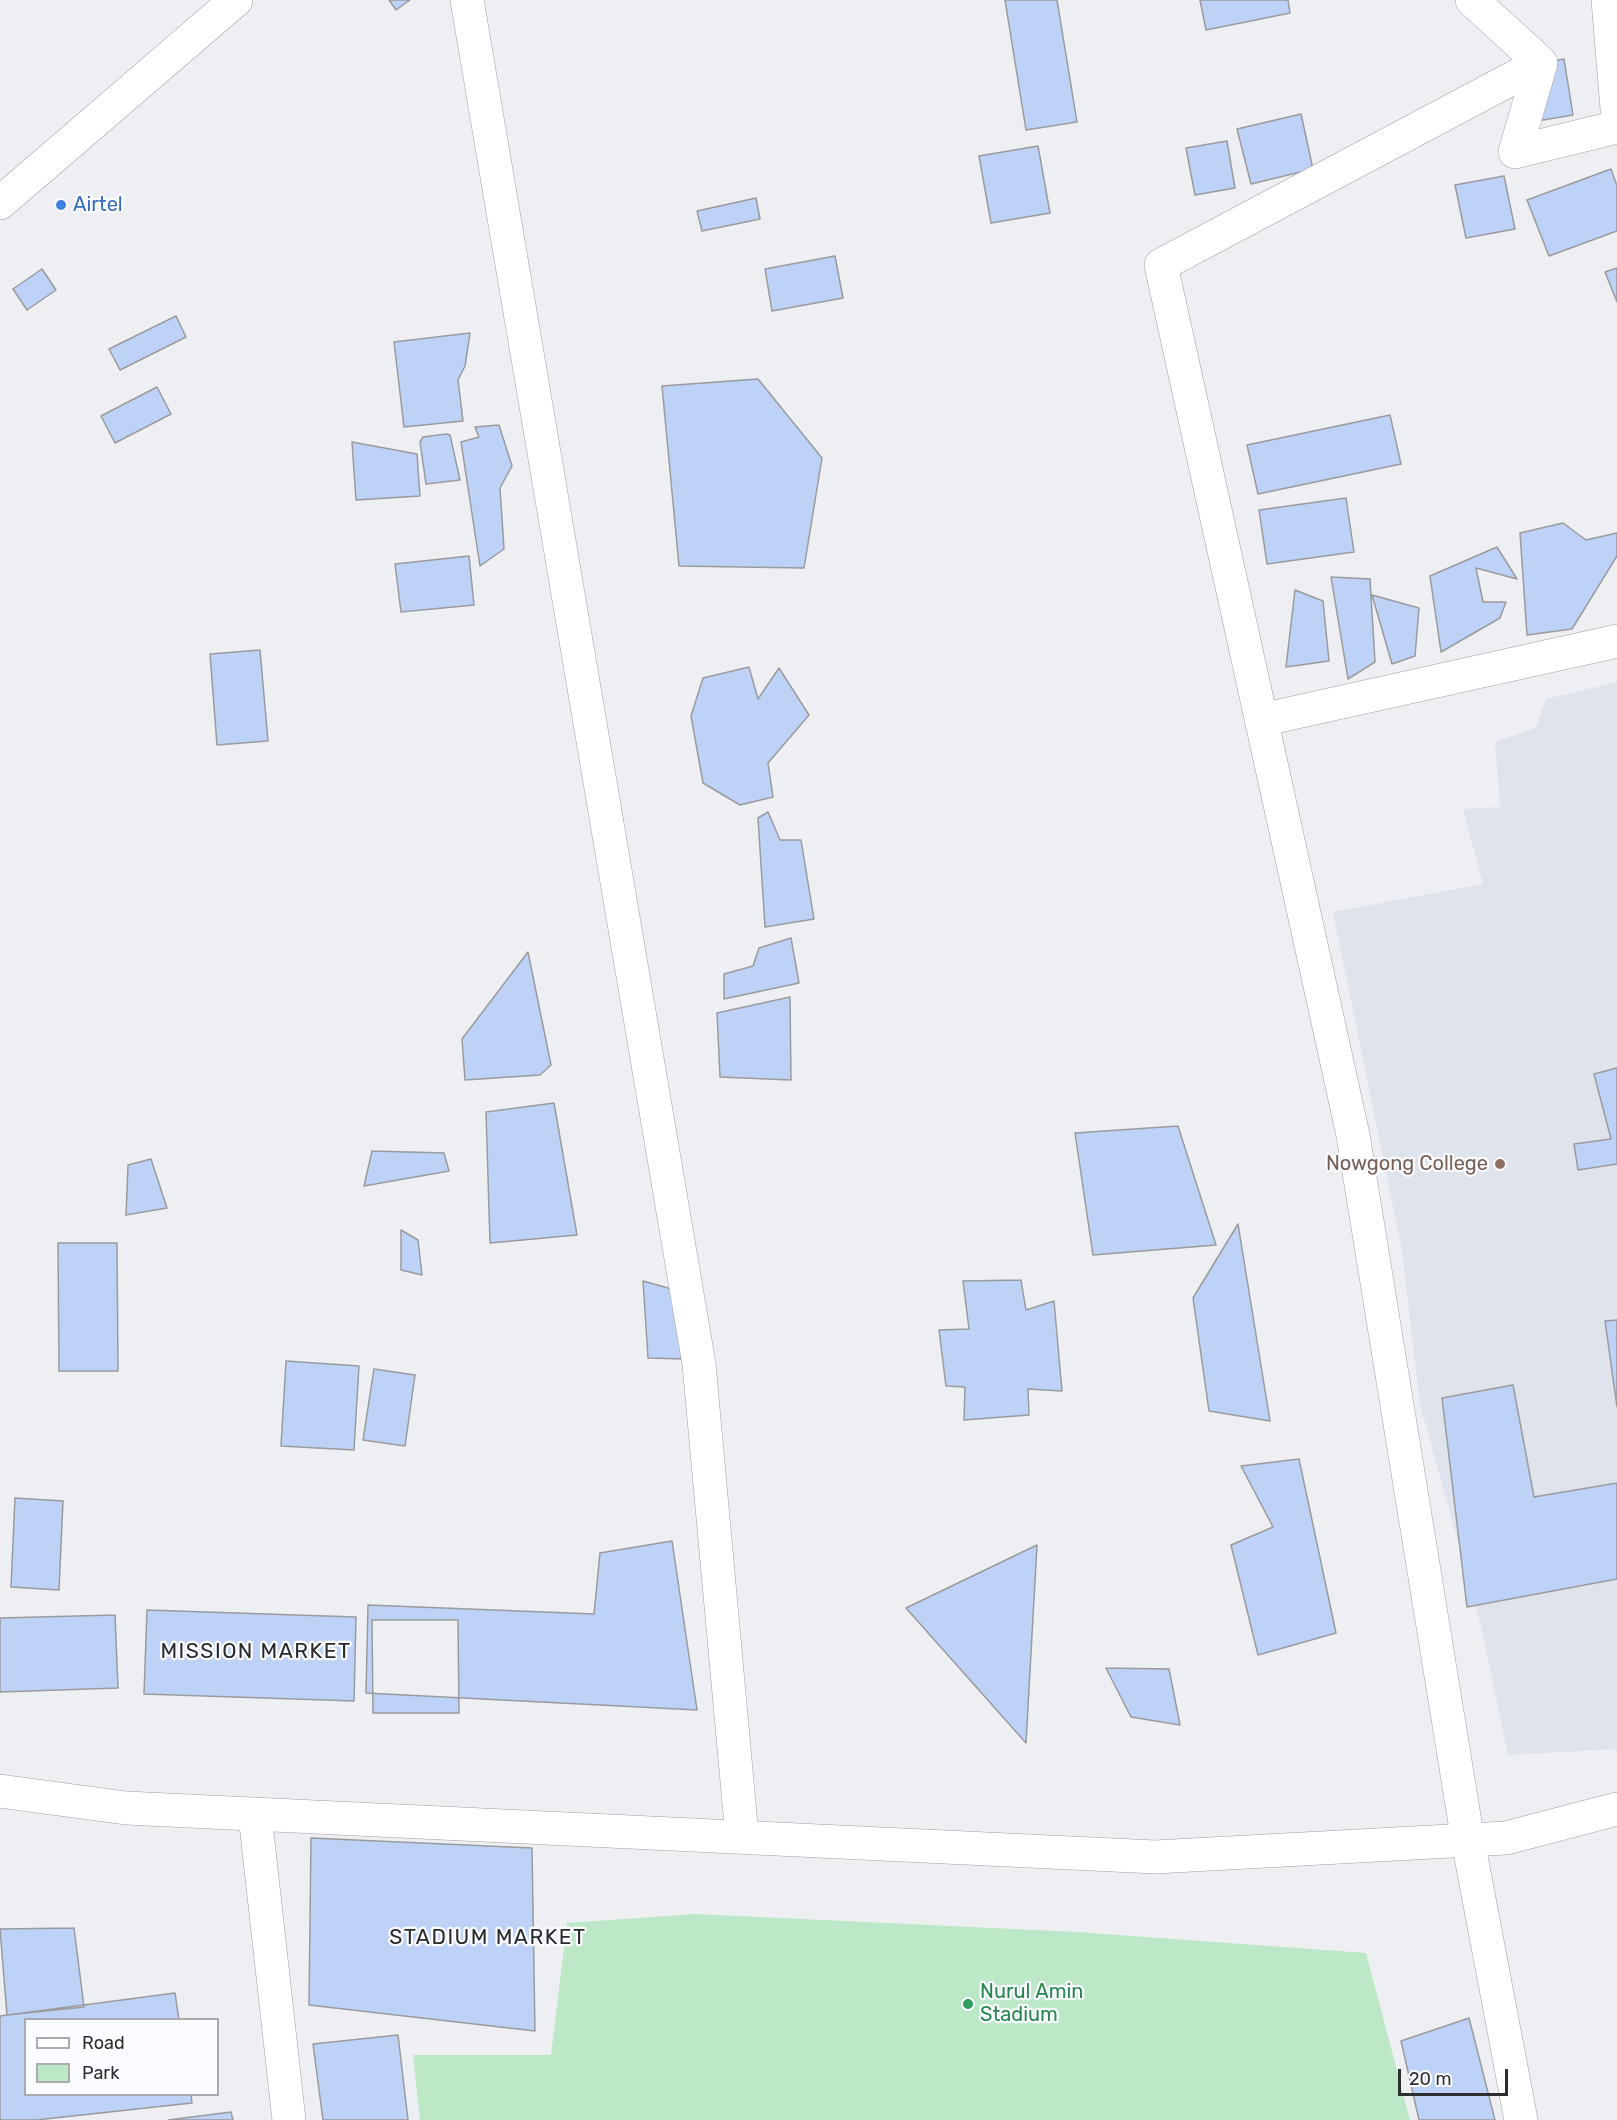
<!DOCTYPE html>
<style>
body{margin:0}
#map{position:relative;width:1617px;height:2120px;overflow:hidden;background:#eeeff2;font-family:Rubik,sans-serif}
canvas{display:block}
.legend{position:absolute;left:24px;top:2018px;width:195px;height:78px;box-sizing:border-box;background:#fbfcff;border:2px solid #a9aaab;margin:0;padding:8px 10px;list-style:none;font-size:18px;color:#2d2e2e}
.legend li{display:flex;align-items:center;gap:12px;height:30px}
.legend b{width:30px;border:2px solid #a9aaab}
.scale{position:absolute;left:1398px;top:2069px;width:110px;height:27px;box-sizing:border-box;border:3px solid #2d2e2e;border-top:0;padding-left:8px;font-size:18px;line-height:21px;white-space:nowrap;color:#2d2e2e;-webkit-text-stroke:4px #fbfcff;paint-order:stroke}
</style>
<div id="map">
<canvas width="1617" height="2120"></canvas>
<ul class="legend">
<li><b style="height:8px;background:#fff"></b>Road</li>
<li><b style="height:16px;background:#bce8c7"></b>Park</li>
</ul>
<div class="scale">20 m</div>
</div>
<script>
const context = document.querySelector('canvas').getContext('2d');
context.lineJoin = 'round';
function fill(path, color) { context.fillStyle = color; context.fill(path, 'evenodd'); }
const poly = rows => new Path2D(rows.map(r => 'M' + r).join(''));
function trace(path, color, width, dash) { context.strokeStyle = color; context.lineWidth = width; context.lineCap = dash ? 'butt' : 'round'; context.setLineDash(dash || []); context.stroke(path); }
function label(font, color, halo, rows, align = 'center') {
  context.font = font + ' Rubik,sans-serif'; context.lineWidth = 4.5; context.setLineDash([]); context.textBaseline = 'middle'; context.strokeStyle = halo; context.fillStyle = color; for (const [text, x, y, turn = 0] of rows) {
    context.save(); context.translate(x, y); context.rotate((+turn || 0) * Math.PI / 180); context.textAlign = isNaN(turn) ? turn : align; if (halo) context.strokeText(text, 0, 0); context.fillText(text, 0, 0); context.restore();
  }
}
fill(poly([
 [1617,682,1617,1749,1508,1755,1481,1625,1420,1404,1402,1251,1333,912,1483,884,1463,809,1500,807,1495,742,1536,728,1546,699]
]), '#dee3ec');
fill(poly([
 [696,1914,1077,1932,1366,1953,1410,2120,420,2120,413,2055,551,2055,567,1923]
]), '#bce8c7');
const building = poly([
 [389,0,410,0,396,10,389,0],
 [1005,0,1057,0,1077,122,1026,130,1005,0],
 [1200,0,1288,0,1290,13,1206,30,1200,0],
 [1564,59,1573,115,1519,124,1509,69,1564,59],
 [1301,114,1313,169,1251,184,1237,129,1301,114],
 [1227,141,1235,188,1195,195,1186,148,1227,141],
 [1038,146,1050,213,991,223,979,156,1038,146],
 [1611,169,1617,186,1617,231,1549,256,1527,200,1611,169],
 [1504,176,1515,229,1466,238,1455,185,1504,176],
 [756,198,760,219,702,231,697,211,756,198],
 [835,256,843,298,772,311,765,269,835,256],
 [1617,268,1617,302,1605,272,1617,268],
 [42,269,56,290,27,310,13,289,42,269],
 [176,316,186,337,120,370,109,349,176,316],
 [470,333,465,366,458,380,463,421,404,427,394,342,470,333],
 [758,379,822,458,804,568,679,566,662,386,758,379],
 [157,387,171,414,115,443,101,416,157,387],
 [1390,415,1401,464,1258,494,1247,445,1390,415],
 [499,425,512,466,500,488,504,549,480,566,461,442,479,437,475,427,499,425],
 [446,434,450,435,460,480,426,484,420,442,423,437,446,434],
 [352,442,417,454,420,496,356,500,352,442],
 [1346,498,1354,552,1267,564,1259,510,1346,498],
 [1563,523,1586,540,1617,533,1617,556,1572,629,1527,635,1520,533,1563,523],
 [1497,547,1517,579,1476,568,1483,602,1506,602,1500,618,1441,652,1430,576,1497,547],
 [469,556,474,605,401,612,395,564,469,556],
 [1331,577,1370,579,1375,662,1348,679,1331,577],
 [1295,590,1323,601,1329,661,1286,667,1295,590],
 [1372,595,1419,608,1415,656,1392,664,1372,595],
 [260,650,268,741,217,745,210,654,260,650],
 [749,667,758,699,779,668,809,715,768,763,773,797,740,805,703,783,691,716,703,678,749,667],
 [768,812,780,840,801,840,814,919,765,927,758,818,768,812],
 [791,938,799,983,724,999,724,974,753,966,759,948,791,938],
 [528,952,551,1065,540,1075,465,1080,462,1039,528,952],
 [790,997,791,1080,720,1077,717,1013,790,997],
 [1617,1068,1617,1164,1578,1170,1574,1144,1611,1139,1594,1074,1617,1068],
 [554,1103,577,1235,490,1243,486,1112,554,1103],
 [1178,1126,1216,1245,1093,1255,1075,1133,1178,1126],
 [372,1151,444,1153,449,1171,364,1186,372,1151],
 [151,1159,167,1208,126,1215,128,1165,151,1159],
 [1238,1224,1270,1421,1209,1411,1193,1298,1238,1224],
 [401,1230,418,1240,422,1275,401,1270,401,1230],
 [58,1243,117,1243,118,1371,59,1371,58,1243],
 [1021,1280,1026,1310,1054,1301,1062,1391,1028,1389,1029,1415,964,1420,965,1387,946,1386,939,1330,969,1329,963,1281,1021,1280],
 [643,1281,686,1293,684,1359,648,1358,643,1281],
 [1617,1320,1617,1407,1605,1321,1617,1320],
 [286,1361,359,1366,354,1450,281,1446,286,1361],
 [374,1369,415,1375,405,1446,363,1440,374,1369],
 [1513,1385,1534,1497,1617,1483,1617,1579,1467,1607,1442,1398,1513,1385],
 [1299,1459,1336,1633,1258,1655,1231,1545,1273,1527,1241,1466,1299,1459],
 [15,1498,63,1501,59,1590,11,1587,15,1498],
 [672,1541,697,1710,366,1693,368,1605,594,1614,600,1553,672,1541],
 [1037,1545,1026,1743,906,1608,1037,1545],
 [147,1610,356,1617,354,1701,144,1694,147,1610],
 [115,1615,118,1688,0,1692,0,1618,115,1615],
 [372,1620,458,1620,459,1713,373,1713,372,1620],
 [1106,1668,1169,1669,1180,1725,1131,1717,1106,1668],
 [311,1838,532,1848,535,2031,309,2005,311,1838],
 [74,1928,84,2007,7,2015,0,1929,74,1928],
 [175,1993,179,2020,26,2020,26,2094,191,2094,192,2103,36,2120,0,2120,0,2016,175,1993],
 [1469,2018,1495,2120,1419,2120,1401,2041,1469,2018],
 [398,2035,408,2120,323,2120,313,2044,398,2035],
 [231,2112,233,2120,168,2120,231,2112]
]);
fill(building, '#bed2f7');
trace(building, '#9a9b9d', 1.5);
const minor = poly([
 [467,0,699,1364,742,1836],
 [1472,0,1541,63,1161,265,1353,1135,1468,1841,1521,2120],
 [1608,0,1617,109],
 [1541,63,1515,152,1617,127],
 [0,203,236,0],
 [1261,720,1617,641],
 [255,1815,289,2120]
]);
const major = poly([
 [0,1791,126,1808,1155,1857,1506,1838,1617,1809]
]);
trace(minor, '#9fa0a2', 34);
trace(major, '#9fa0a2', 34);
trace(minor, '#fff', 33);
trace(major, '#fff', 33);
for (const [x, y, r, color] of [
 [61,205,6,"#3f7fe0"],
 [1500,1164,6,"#8d6e63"],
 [968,2004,6,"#2e9e5b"]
]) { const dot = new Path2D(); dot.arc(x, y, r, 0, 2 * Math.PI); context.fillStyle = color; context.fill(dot); trace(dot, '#fbfcff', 2); }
label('20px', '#366cbe', '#fbfcff', [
 ["Airtel",73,205]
], 'left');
label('20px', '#785e54', '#fbfcff', [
 ["Nowgong College",1488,1164]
], 'right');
label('20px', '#27864d', '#fbfcff', [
 ["Nurul Amin",980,1992],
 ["Stadium",980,2015]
], 'left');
context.letterSpacing = '1.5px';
label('21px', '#28292b', '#fbfcff', [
 ["MISSION MARKET",256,1652],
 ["STADIUM MARKET",488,1938]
]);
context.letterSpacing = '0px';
</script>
